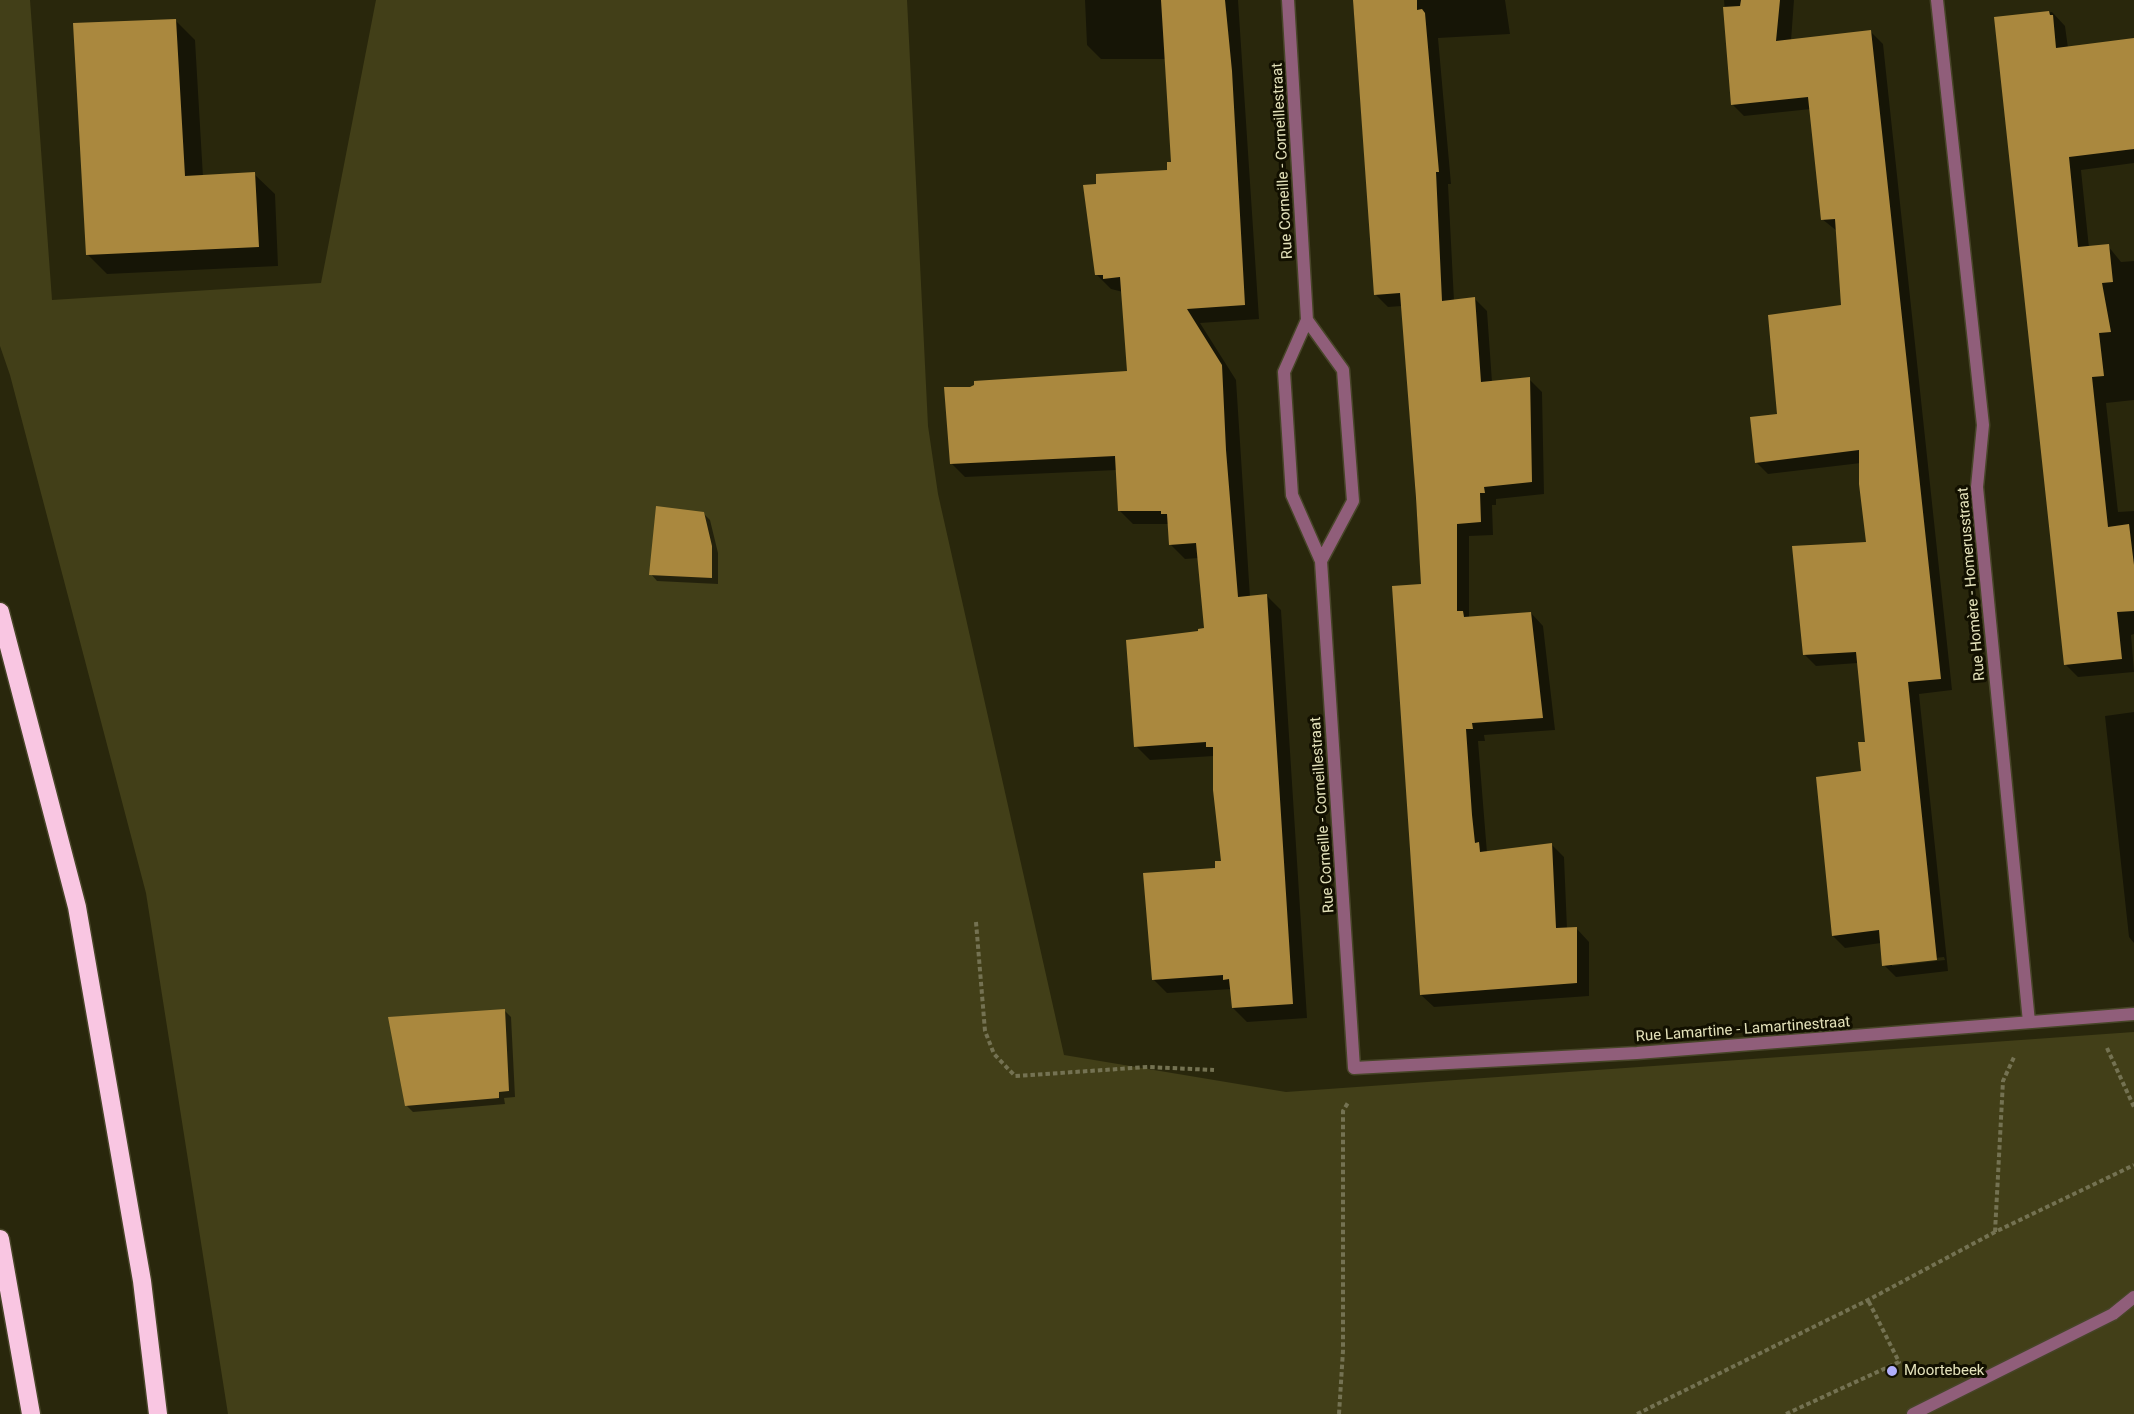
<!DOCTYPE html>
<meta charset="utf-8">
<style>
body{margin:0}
canvas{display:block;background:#29270c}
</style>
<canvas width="2134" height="1414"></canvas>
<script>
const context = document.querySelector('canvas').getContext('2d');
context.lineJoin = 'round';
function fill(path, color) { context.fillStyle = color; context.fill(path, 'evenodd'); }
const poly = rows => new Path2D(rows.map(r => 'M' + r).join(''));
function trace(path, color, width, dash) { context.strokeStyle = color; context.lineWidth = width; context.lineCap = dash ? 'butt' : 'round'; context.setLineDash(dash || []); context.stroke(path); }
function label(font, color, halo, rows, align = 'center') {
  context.font = font + ' Roboto,sans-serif'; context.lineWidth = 6; context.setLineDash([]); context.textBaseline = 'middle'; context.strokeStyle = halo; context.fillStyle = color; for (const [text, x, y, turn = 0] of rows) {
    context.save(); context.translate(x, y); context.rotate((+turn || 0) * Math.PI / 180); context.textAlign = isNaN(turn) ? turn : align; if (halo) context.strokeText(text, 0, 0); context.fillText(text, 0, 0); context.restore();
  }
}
fill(poly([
 [0,0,30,0,52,300,321,283,376,0,907,0,928,426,938,494,1064,1055,1286,1092,2134,1032,2134,1414,228,1414,146,893,10,375,0,346]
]), '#423f18');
fill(poly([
 [1085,0,1238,0,1259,319,1200,323,1236,380,1250,597,1267,596,1281,610,1307,1018,1247,1022,1233,1008,1232,989,1167,993,1153,979,1223,863,1214,756,1150,760,1136,746,1199,633,1205,629,1199,558,1185,559,1171,545,1169,524,1133,524,1119,510,1117,470,965,477,951,463,971,388,1129,372,1123,292,1111,289,1097,275,1172,163,1165,59,1101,59,1087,45],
 [1353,0,1505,0,1510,34,1438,38,1451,184,1448,184,1454,301,1474,298,1487,311,1492,382,1529,379,1542,392,1544,494,1496,499,1496,505,1492,505,1493,535,1469,536,1469,618,1531,613,1543,626,1555,730,1484,735,1485,741,1478,741,1487,853,1552,845,1564,857,1567,929,1577,929,1589,942,1589,996,1434,1007,1421,995,1422,585,1402,306,1388,307,1375,294],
 [1724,0,1794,0,1791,41,1871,32,1883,44,1952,690,1919,694,1948,971,1896,977,1884,965,1881,943,1845,948,1833,936,1867,743,1858,663,1816,666,1804,654,1868,543,1861,463,1768,474,1756,462,1778,415,1842,306,1837,231,1822,219,1811,109,1744,116,1732,104],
 [1944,957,1945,960,1892,966,1892,963],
 [2052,12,2065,26,2068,48,2134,45,2134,163,2081,170,2089,248,2108,246,2121,262,2134,261,2134,400,2106,403,2118,512,2134,511,2134,634,2131,635,2134,672,2078,677,2065,664,1996,18],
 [175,20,195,40,203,177,254,174,275,194,278,266,107,274,87,254],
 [703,513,710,520,718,553,718,584,657,581,651,574],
 [2134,712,2134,943,2129,937,2105,716],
 [505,1011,511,1017,515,1097,504,1098,505,1104,413,1112,406,1105]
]), '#0007');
fill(poly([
 [1161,0,1225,0,1232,71,1245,305,1187,309,1222,365,1226,450,1238,597,1267,594,1293,1004,1232,1008,1229,979,1223,980,1223,975,1152,980,1143,873,1215,868,1215,861,1221,861,1213,790,1213,747,1206,747,1206,742,1134,747,1126,640,1198,631,1198,629,1204,628,1196,543,1169,545,1167,514,1161,514,1161,511,1118,511,1115,456,950,464,944,387,970,387,974,385,974,381,1127,371,1120,277,1103,279,1103,275,1095,275,1083,185,1096,184,1096,174,1167,170,1167,162,1171,162],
 [1353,0,1417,0,1417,10,1422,9,1425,13,1439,172,1436,172,1442,301,1475,297,1481,382,1530,377,1532,482,1484,487,1485,493,1480,493,1481,522,1457,524,1457,611,1463,611,1464,617,1531,612,1543,718,1472,723,1473,729,1466,729,1472,815,1475,843,1479,842,1480,852,1552,843,1556,928,1577,927,1577,983,1420,995,1392,586,1421,584,1416,498,1400,293,1374,295],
 [1741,0,1780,0,1776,41,1871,30,1941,679,1908,682,1937,960,1882,966,1879,930,1832,936,1816,777,1861,771,1858,742,1865,742,1856,652,1803,655,1792,546,1866,542,1859,484,1859,450,1755,463,1750,417,1777,414,1768,315,1841,305,1835,219,1821,220,1808,97,1731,105,1723,7,1740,6],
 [2049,11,2050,15,2053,15,2056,48,2134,38,2134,149,2069,157,2078,247,2109,244,2113,282,2102,283,2111,332,2099,333,2104,376,2092,377,2108,527,2129,524,2134,565,2134,611,2117,612,2122,659,2064,665,1994,17],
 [176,19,185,176,255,172,259,247,86,255,73,23],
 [656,506,704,512,712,546,712,578,649,575],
 [505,1009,509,1091,499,1092,499,1098,405,1106,388,1017]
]), '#aa883e');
const minor = poly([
 [1288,0,1307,320,1284,372,1292,495,1321,561,1354,1068,1637,1053,2134,1014],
 [1937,0,1983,425,1977,487,2029,1022],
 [1307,320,1343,370,1353,501,1321,561],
 [1913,1414,2113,1314,2134,1297]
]);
const motorway = poly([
 [0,612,77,907,142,1281,158,1414],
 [0,1239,31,1414]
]);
trace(minor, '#474528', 15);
trace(motorway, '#474528', 21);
trace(poly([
 [976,922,985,1031,994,1054,1015,1076,1148,1067,1214,1070],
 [2107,1048,2134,1107],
 [1995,1232,2003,1081,2015,1055],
 [1339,1414,1343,1351,1343,1111,1349,1101],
 [1637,1414,1868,1300,1995,1232,2134,1165],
 [1786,1414,1899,1362,1868,1300]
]), '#747252', 4, [4.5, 3]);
trace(minor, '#905e7a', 12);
trace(motorway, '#f9c6e2', 18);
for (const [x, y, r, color] of [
 [1892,1371,6,"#b0aefa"]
]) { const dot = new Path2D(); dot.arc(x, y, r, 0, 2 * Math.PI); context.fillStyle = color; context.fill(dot); trace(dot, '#121000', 2); }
label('15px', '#e4e2ba', '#121000', [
 ["Rue Corneille - Corneillestraat",1283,161,-93],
 ["Rue Homère - Homerusstraat",1972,584,-95],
 ["Rue Corneille - Corneillestraat",1323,815,-94],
 ["Rue Lamartine - Lamartinestraat",1743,1030,-4]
]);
label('15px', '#e4e2ba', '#121000', [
 ["Moortebeek",1904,1371]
], 'left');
</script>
